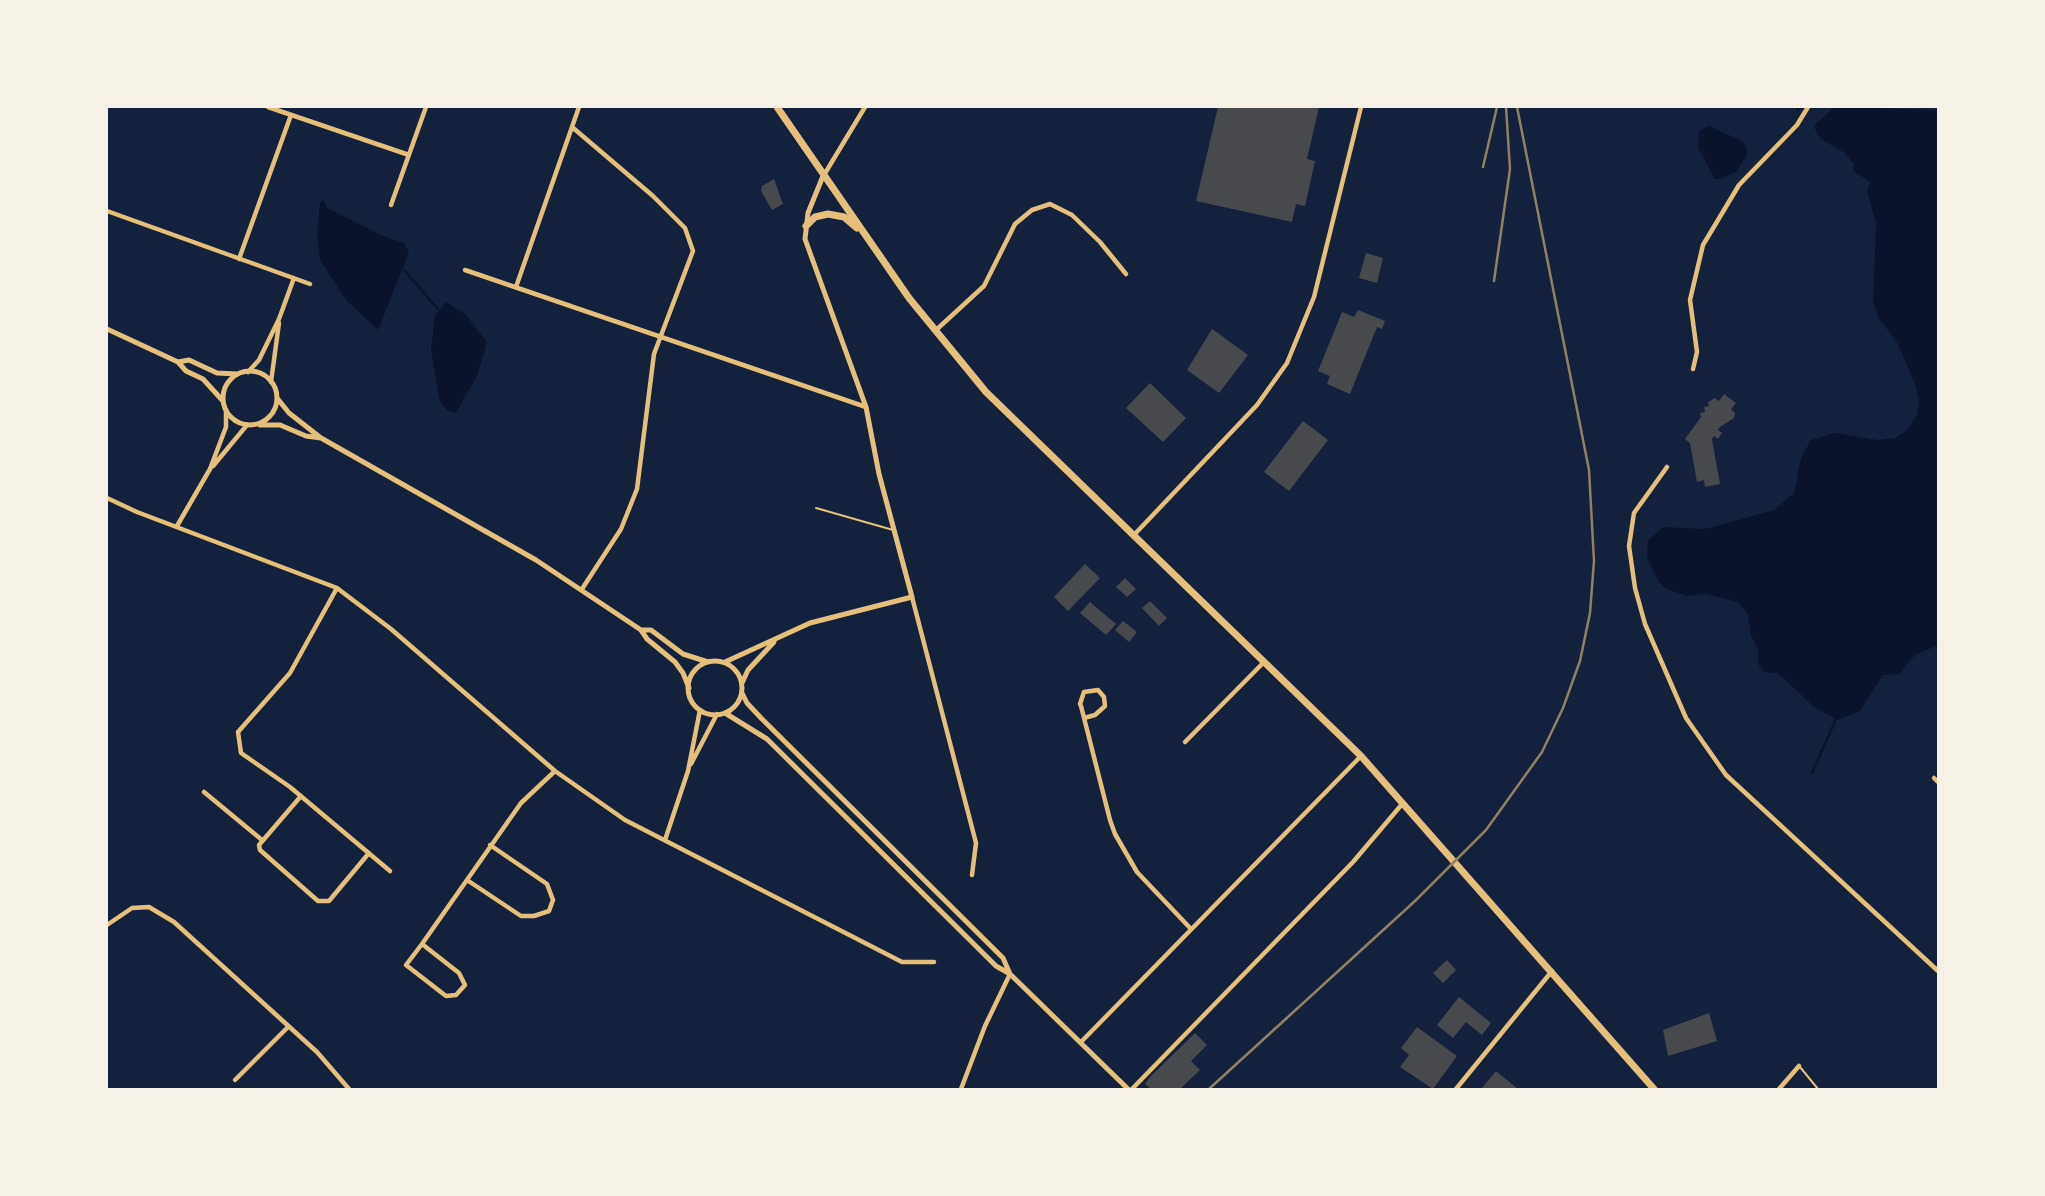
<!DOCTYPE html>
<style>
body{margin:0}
#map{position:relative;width:2045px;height:1196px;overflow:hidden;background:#14213d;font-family:Ubuntu,sans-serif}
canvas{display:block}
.frame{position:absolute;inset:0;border:108px solid #f6f1e7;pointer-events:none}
</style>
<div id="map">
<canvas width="2045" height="1196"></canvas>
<div class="frame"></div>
</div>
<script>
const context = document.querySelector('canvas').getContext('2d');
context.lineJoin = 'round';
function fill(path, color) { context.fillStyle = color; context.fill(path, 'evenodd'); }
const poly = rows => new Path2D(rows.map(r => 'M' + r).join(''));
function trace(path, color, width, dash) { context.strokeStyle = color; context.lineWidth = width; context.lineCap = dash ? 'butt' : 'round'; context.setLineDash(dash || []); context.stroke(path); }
fill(poly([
 [1834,107,1938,110,1938,645,1915,655,1899,674,1883,675,1860,711,1838,720,1815,708,1778,673,1764,672,1758,664,1758,649,1751,635,1748,614,1738,602,1706,594,1686,596,1665,588,1659,582,1647,558,1648,540,1664,527,1705,529,1774,510,1794,493,1801,458,1811,440,1836,433,1878,440,1895,438,1907,430,1917,414,1919,401,1915,384,1898,344,1879,318,1873,302,1876,223,1867,191,1870,182,1853,171,1854,164,1845,153,1821,139,1815,129,1815,125],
 [1709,126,1742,141,1747,148,1747,154,1737,171,1721,179,1715,179,1698,148,1699,131],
 [324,200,327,208,383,236,404,243,409,252,378,330,346,300,320,260,317,236,320,202],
 [446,302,465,314,487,342,477,376,456,413,447,410,439,400,431,350,435,316]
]), '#0b132b');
trace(poly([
 [1798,107,1798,110],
 [404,270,439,310],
 [1812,773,1836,719]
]), '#0b132b', 2.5);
fill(poly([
 [1218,107,1319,107,1307,159,1315,161,1305,206,1296,204,1292,222,1196,201],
 [774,179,783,204,772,210,761,191,762,186],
 [1366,253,1383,258,1377,283,1359,278],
 [1358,310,1385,321,1382,329,1377,327,1350,394,1327,384,1330,376,1318,371,1342,312,1354,317],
 [1212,329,1248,355,1219,393,1187,370],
 [1150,383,1186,418,1163,442,1126,408],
 [1724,394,1736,403,1731,409,1735,413,1734,418,1720,427,1718,430,1722,433,1718,439,1714,436,1712,439,1720,484,1705,487,1704,480,1697,482,1690,443,1685,439,1701,417,1700,413,1705,412,1704,407,1709,406,1708,402,1715,398,1719,401],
 [1303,421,1328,440,1289,491,1264,472],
 [1085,564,1100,578,1068,611,1054,597],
 [1125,578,1136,589,1127,597,1116,587],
 [1150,601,1167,618,1159,626,1142,608],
 [1090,602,1116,624,1106,635,1080,613],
 [1123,621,1137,632,1129,642,1115,630],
 [1447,960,1456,970,1443,983,1433,973],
 [1459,997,1491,1023,1482,1035,1466,1022,1453,1038,1437,1025],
 [1709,1013,1717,1041,1668,1056,1663,1030],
 [1417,1027,1457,1056,1433,1089,1400,1067,1409,1055,1401,1048],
 [1195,1033,1207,1045,1191,1061,1200,1070,1180,1089,1151,1089,1145,1084,1149,1078],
 [1496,1071,1518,1089,1481,1089]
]), '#48494c');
trace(poly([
 [816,508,893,530],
 [1800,1067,1818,1089]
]), '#e5c07b', 2);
trace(poly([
 [268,107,409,155],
 [572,127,653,196,685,228,693,251,654,354,637,489,621,529,582,589],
 [824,175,865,107],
 [391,205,426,107],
 [107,211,310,284],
 [239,259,291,115],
 [465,270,866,407],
 [516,287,579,107],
 [935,331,984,286,1015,224,1032,210,1050,204,1072,215,1100,242,1126,274],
 [1693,369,1697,352,1690,300,1703,245,1739,185,1797,125,1808,107],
 [248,372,259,360,279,319,294,278],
 [271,382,279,323],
 [213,466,247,425],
 [1667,467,1634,513,1629,546,1635,588,1645,624,1686,718,1726,775,1938,971],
 [107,498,137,512,337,588,391,629,555,771,625,820,902,962,934,962],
 [177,526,210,469,226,427,226,410],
 [1133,536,1257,405,1287,363,1314,297,1361,107],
 [337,588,290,673,238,732,241,753,290,787,390,871],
 [912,597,976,843,972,875],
 [1084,718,1095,715,1105,706,1104,697,1098,690,1084,692,1080,704,1081,706,1110,820,1115,834,1137,872,1191,929],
 [1185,742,1264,662],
 [691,764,717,714],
 [1934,778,1938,782],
 [204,792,262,840],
 [301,796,259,845,260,850,318,901,329,901,369,853],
 [665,840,688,771,700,710],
 [467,880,521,916,534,916,549,911,553,900,547,884,490,845],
 [107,925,132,908,149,907,174,922,317,1052,349,1089],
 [422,944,521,803,555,771],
 [422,944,459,973,465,985,456,995,446,996,406,965,422,944],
 [1081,1042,1361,756],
 [235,1080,288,1027],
 [961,1089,985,1026,1010,974],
 [1132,1089,1353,862,1403,803],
 [1456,1089,1552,971],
 [1779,1089,1799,1066]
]), '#e5c07b', 4.5);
trace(poly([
 [107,329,178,362,186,371,203,379,223,401],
 [178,362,189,360,217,373,238,374],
 '223 398a27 27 0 1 1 54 0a27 27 0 1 1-54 0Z',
 [277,398,289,413,321,438,536,560,641,630,647,639,675,662,683,673,689,688],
 [260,425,280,425,306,436,321,438],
 [641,630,651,630,683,654,708,662],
 '688 688a27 27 0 1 1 54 0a27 27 0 1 1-54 0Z',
 [725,662,810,623,912,597,879,474,866,407,805,239,808,213,823,176],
 [742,683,748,670,774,642],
 [742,693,747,703,761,718,1003,958,1010,974],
 [725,713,767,739,996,966,1010,974,1128,1089]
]), '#e5c07b', 5);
trace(poly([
 [777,107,909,298,986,392,1361,756,1654,1089],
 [806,226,815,217,828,214,844,217,857,228]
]), '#e5c07b', 7);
trace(poly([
 [1483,167,1497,107],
 [1494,281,1510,169,1506,107],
 [1209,1089,1415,901,1486,830,1542,752,1563,708,1580,661,1590,613,1594,561,1589,470,1517,107]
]), '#918062', 2.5);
</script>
